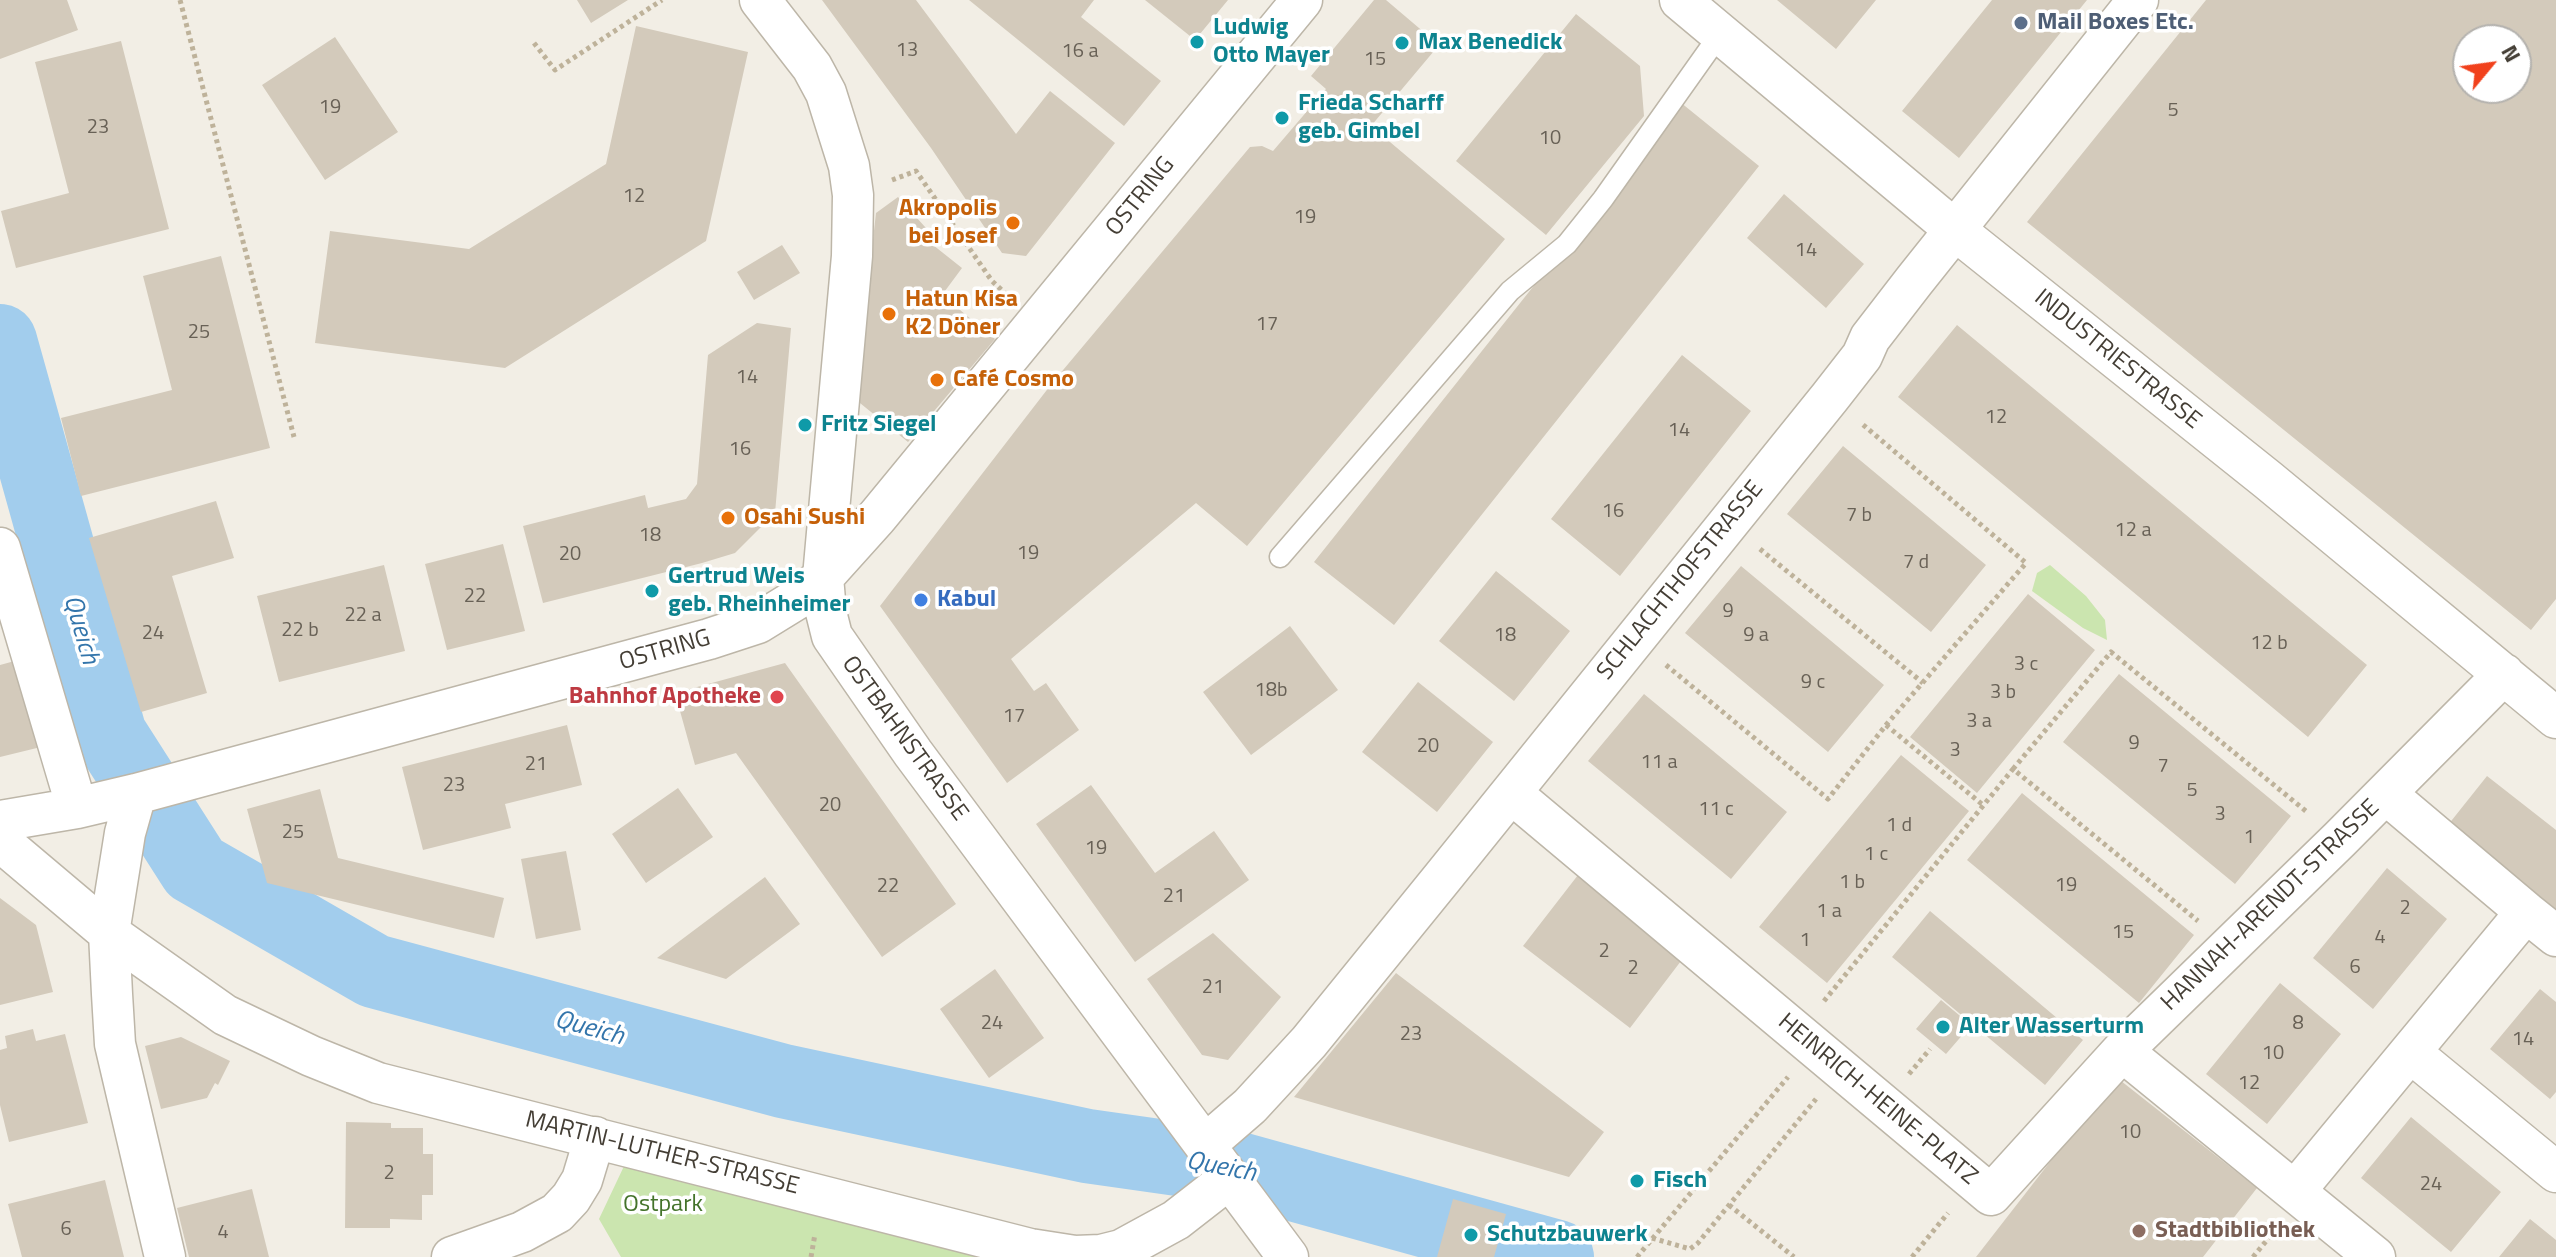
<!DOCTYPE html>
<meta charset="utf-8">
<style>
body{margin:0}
#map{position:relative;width:2556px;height:1257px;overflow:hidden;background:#f2eee5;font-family:"Titillium Web",sans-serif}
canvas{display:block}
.north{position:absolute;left:2452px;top:24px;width:80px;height:80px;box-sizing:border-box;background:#fff;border:2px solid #b4b2ae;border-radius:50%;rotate:61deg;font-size:22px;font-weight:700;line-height:32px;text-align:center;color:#443e35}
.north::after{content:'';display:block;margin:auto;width:28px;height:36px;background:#f1411c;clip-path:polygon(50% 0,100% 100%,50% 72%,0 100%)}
</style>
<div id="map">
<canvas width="2556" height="1257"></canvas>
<div class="north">N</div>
</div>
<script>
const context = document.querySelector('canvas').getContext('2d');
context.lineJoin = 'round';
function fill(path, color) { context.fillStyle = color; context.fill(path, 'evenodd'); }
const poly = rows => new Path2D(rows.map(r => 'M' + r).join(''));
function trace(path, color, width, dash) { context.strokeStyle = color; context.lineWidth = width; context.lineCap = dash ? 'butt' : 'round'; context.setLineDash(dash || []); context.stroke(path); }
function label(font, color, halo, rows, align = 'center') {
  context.font = font + ' "Titillium Web",sans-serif'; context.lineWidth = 7; context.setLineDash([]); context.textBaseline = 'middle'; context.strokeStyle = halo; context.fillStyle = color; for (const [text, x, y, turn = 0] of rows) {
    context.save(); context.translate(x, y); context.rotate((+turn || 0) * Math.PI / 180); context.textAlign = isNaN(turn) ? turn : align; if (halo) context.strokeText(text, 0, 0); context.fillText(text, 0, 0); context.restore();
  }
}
fill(poly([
 [2050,565,2086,596,2105,620,2107,640,2083,628,2032,591,2037,573],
 [634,1145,1050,1257,621,1257,599,1219]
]), '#cbe5af');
trace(poly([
 [0,341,110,735,195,868,374,971,783,1081,1087,1146,1228,1166,1557,1257]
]), '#a2cded', 74);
fill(poly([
 [0,0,67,0,78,30,0,59],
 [577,0,628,0,591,23],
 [822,0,916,0,1016,134,1050,91,1115,143,1026,256,1002,253,931,148],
 [969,0,1094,0,1081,17,1161,81,1124,126],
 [1145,0,1228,0,1195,40],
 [1374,0,1386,0,1439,45,1371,126,1505,239,1247,546,1196,503,1011,659,1034,691,1046,683,1079,730,1007,783,880,606,1053,382,1250,147,1262,146,1273,151,1326,89,1311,76],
 [1777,0,1876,0,1836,49],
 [1992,0,2087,0,1959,158,1902,111],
 [2206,0,2556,0,2556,599,2531,630,2027,222],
 [2468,40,2516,40,2516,88,2468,88],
 [1576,14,1640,66,1644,116,1546,235,1456,161],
 [636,26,748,52,706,241,505,368,315,343,330,231,469,249,606,164],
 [335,37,398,132,325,180,262,85],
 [121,41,169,229,16,268,1,211,69,193,35,62],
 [1680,102,1759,166,1394,625,1314,562],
 [1784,194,1864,264,1826,308,1747,238],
 [898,197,935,238,933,245,962,268,942,295,995,339,908,442,855,399,876,213],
 [782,245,800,273,754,300,737,272],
 [221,256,270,448,81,496,61,418,172,390,143,276],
 [757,323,791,328,775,513,735,553,702,563,543,603,523,526,645,495,648,508,686,499,697,484,708,355],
 [1957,325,2367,665,2308,737,1898,397],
 [1682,355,1751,411,1620,576,1551,519],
 [1843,446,1986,565,1931,632,1787,514],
 [216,501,234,558,172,576,207,693,141,712,89,538],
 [503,544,525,631,447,650,425,564],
 [384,565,405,651,279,682,257,596],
 [1741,566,1884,685,1828,752,1685,633],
 [1496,571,1570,631,1514,701,1439,641],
 [2028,594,2095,650,1977,793,1910,737],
 [1290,626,1338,690,1251,755,1203,692],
 [22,659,45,746,0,757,0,665],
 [785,663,956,904,882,957,736,753,695,765,675,693],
 [2119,674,2291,816,2235,884,2063,742],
 [1418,682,1493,742,1437,812,1362,752],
 [1644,694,1787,812,1731,879,1588,761],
 [567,725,582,785,505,804,511,828,423,850,402,767],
 [1901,755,1969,811,1827,983,1759,927],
 [2487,776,2556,830,2556,910,2448,825],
 [1091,785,1155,873,1214,831,1249,880,1135,962,1036,824],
 [678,788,713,837,646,883,612,834],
 [320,789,338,858,504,898,494,938,267,883,247,809],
 [2022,793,2194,935,2139,1003,1967,860],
 [566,851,581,930,536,939,521,859],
 [2387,868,2447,919,2373,1009,2313,958],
 [1578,875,1684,957,1630,1028,1523,946],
 [765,877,800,924,726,979,657,958],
 [0,898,36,925,53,992,0,1005],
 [1930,911,2083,1040,2045,1085,1892,957],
 [1213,933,1281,997,1228,1060,1202,1055,1147,979],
 [995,969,1044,1038,989,1078,940,1009],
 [1396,973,1604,1132,1569,1177,1294,1097],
 [2280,983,2341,1034,2267,1124,2206,1074],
 [2540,989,2556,1002,2556,1092,2550,1099,2490,1049],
 [1941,1000,1971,1025,1946,1054,1916,1029],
 [33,1029,36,1041,65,1034,88,1123,9,1142,0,1105,0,1050,7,1048,5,1036],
 [181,1037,230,1061,218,1085,215,1083,207,1098,161,1109,145,1046],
 [2116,1077,2257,1188,2203,1257,1976,1257],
 [2411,1117,2501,1192,2451,1252,2361,1178],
 [346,1122,391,1123,391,1128,423,1128,423,1154,433,1154,433,1195,422,1195,422,1220,390,1219,390,1228,345,1228],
 [105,1180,124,1257,22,1257,8,1204],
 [252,1189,269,1257,189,1257,177,1208],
 [1453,1199,1506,1214,1494,1257,1437,1257],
 [2530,1219,2556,1240,2556,1257,2499,1257]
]), '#d3cabb');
const service = poly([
 [1280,557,1510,291,1567,244,1603,199,1720,34]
]);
const minor = poly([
 [760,0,812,67,826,93,849,166,853,195,852,256,823,577,826,612,832,636,913,753,1288,1257],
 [1680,0,1955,230,2268,480,2556,718],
 [0,548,77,808],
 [1511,793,1991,1195,2122,1051,2375,1257],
 [136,794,125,833,109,933,112,994,115,1044,165,1257],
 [2386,794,2526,912],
 [0,821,77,808,136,794,709,639,758,623,797,599,823,577,877,517,1302,0],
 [0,841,109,933,225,1015,311,1056,378,1083,1030,1249,1075,1256,1101,1255,1121,1250,1176,1220,1230,1178],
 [2122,1051,2340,839,2504,674],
 [2410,1052,2526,912,2556,936],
 [1205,1145,1250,1106,1309,1042,1443,877,1830,397,1862,356,1870,338,1914,281,2138,0],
 [2295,1191,2410,1052,2556,1172],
 [452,1257,522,1232,557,1213,571,1198,582,1180,595,1137]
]);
trace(service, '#bdb6a8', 23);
trace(minor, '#bdb6a8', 43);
trace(poly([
 [180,0,294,437],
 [534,43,555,70,662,0],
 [892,180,916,171,992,281,1008,296],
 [1760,549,1923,683],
 [1666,665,1828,799,1886,725,2026,563,1861,423],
 [1886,725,1983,805],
 [2013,769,2111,652,2307,812],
 [1824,1001,2013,769,2198,921],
 [1909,1074,1930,1049],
 [1729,1205,1794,1257],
 [1652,1238,1690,1249,1698,1243,1816,1099],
 [811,1257,815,1234],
 [1637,1257,1788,1077],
 [1912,1257,1948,1213],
 [2253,1257,2276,1229]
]), '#beb29a', 5, [4, 4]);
trace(service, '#fff', 20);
trace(minor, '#fff', 40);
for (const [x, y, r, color] of [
 [2021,23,8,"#5c6f8a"],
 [1197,42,8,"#0f9aa8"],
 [1402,43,8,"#0f9aa8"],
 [1282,118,8,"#0f9aa8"],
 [1013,223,8,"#e8710a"],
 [889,314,8,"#e8710a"],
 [937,380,8,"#e8710a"],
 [805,425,8,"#0f9aa8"],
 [728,518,8,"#e8710a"],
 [652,591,8,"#0f9aa8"],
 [921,600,8,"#3f7fe0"],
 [777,697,8,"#e0444e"],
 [1943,1027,8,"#0f9aa8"],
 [1637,1181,8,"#0f9aa8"],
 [2139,1231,8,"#8d6e63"],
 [1471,1235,8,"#0f9aa8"]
]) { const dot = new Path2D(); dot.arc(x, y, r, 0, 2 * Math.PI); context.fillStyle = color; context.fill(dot); trace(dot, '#fff', 3); }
label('20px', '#686156', null, [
 ["13",907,51],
 ["16 a",1080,52],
 ["15",1375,60],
 ["19",330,108],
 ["5",2173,111],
 ["23",98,128],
 ["10",1550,139],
 ["12",634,197],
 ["19",1305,218],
 ["14",1806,251],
 ["17",1267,325],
 ["25",199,333],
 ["14",747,378],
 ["12",1996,418],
 ["14",1679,431],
 ["16",740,450],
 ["16",1613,512],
 ["7 b",1859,516],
 ["12 a",2133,531],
 ["18",650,536],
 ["19",1028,554],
 ["20",570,555],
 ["7 d",1916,563],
 ["22",475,597],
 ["9",1728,612],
 ["22 a",363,616],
 ["22 b",300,631],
 ["24",153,634],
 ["18",1505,636],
 ["9 a",1756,636],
 ["12 b",2269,644],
 ["3 c",2026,665],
 ["9 c",1813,683],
 ["18b",1271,691],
 ["3 b",2003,693],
 ["17",1014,717],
 ["3 a",1979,722],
 ["9",2134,744],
 ["20",1428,747],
 ["3",1955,751],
 ["11 a",1659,763],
 ["21",536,765],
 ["7",2163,767],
 ["23",454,786],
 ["5",2192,791],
 ["20",830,806],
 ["11 c",1716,810],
 ["3",2220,815],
 ["1 d",1899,826],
 ["25",293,833],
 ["1",2249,838],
 ["19",1096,849],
 ["1 c",1876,855],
 ["1 b",1852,883],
 ["19",2066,886],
 ["22",888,887],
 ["21",1174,897],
 ["2",2405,909],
 ["1 a",1829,912],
 ["15",2123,933],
 ["4",2380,938],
 ["1",1805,941],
 ["2",1604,952],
 ["6",2355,968],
 ["2",1633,969],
 ["21",1213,988],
 ["24",992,1024],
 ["8",2298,1024],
 ["23",1411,1035],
 ["14",2523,1040],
 ["10",2273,1054],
 ["12",2249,1084],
 ["10",2130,1133],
 ["2",389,1174],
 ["24",2431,1185],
 ["6",66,1230],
 ["4",223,1233]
]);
label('bold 24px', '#4e5e75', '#fff', [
 ["Mail Boxes Etc.",2037,23]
], 'left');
label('bold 24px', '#0d838f', '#fff', [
 ["Ludwig",1213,28],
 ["Otto Mayer",1213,56],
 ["Max Benedick",1418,43],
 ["Frieda Scharff",1298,104],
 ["geb. Gimbel",1298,132],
 ["Fritz Siegel",821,425],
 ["Gertrud Weis",668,577],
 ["geb. Rheinheimer",668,605],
 ["Alter Wasserturm",1959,1027],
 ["Fisch",1653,1181],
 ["Schutzbauwerk",1487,1235]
], 'left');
label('24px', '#443e35', '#fff', [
 ["OSTRING",1141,197,-51],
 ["INDUSTRIESTRASSE",2117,360,39],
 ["SCHLACHTHOFSTRASSE",1681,581,-51],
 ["OSTRING",665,651,-16],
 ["OSTBAHNSTRASSE",904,739,54],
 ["HANNAH-ARENDT-STRASSE",2271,906,-44],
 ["HEINRICH-HEINE-PLATZ",1877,1100,40],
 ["MARTIN-LUTHER-STRASSE",662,1154,14]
]);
label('bold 24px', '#c56008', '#fff', [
 ["Akropolis",997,209,"right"],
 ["bei Josef",997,237,"right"],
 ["Hatun Kisa",905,300],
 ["K2 Döner",905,328],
 ["Café Cosmo",953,380],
 ["Osahi Sushi",744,518]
], 'left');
label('bold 24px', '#366cbe', '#fff', [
 ["Kabul",937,600]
], 'left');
label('bold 24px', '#be3a42', '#fff', [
 ["Bahnhof Apotheke",761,697]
], 'right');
label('24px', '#44732b', '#fff', [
 ["Ostpark",663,1205]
]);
label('bold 24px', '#785e54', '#fff', [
 ["Stadtbibliothek",2155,1231]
], 'left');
label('italic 26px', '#3375ab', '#fff', [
 ["Queich",80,630,74],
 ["Queich",589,1029,15],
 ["Queich",1221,1168,11]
]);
</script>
